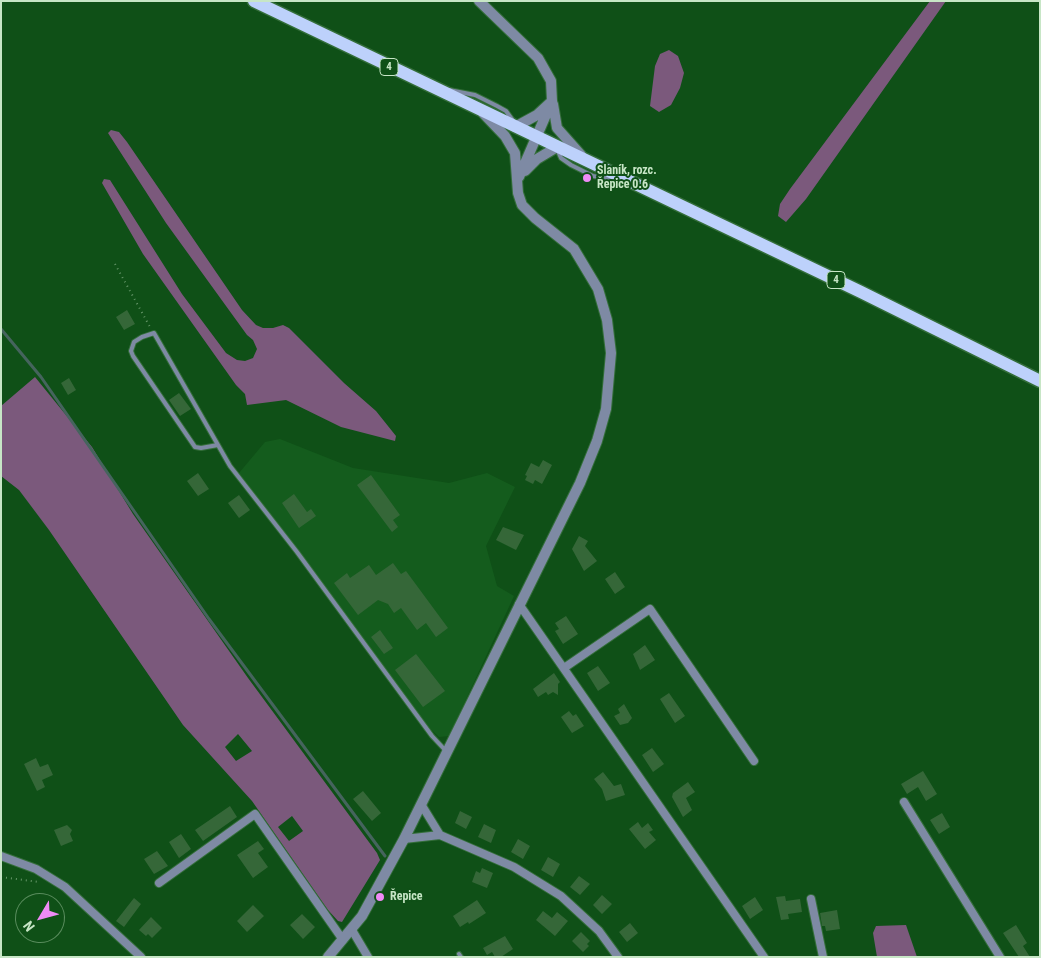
<!DOCTYPE html>
<meta charset="utf-8">
<style>
body{margin:0}
#map{position:relative;width:1041px;height:958px;overflow:hidden;background:#0f5017;font-family:"Roboto Condensed",sans-serif}
canvas{display:block}
.frame{position:absolute;inset:0;border:2px solid #c7e6c6;pointer-events:none}
.north{position:absolute;left:15px;top:893px;width:50px;height:50px;box-sizing:border-box;background:#0f5017;border:1px solid #598c5d;border-radius:50%;rotate:233deg;font-size:14px;font-weight:700;line-height:20px;text-align:center;color:#c7e6c6}
.north::after{content:'';display:block;margin:auto;width:18px;height:22px;background:#ef8bf6;clip-path:polygon(50% 0,100% 100%,50% 72%,0 100%)}
</style>
<div id="map">
<canvas width="1041" height="958"></canvas>
<div class="frame"></div>
<div class="north">N</div>
</div>
<script>
const context = document.querySelector('canvas').getContext('2d');
context.lineJoin = 'round';
function fill(path, color) { context.fillStyle = color; context.fill(path, 'evenodd'); }
const poly = rows => new Path2D(rows.map(r => 'M' + r).join(''));
function trace(path, color, width, dash) { context.strokeStyle = color; context.lineWidth = width; context.lineCap = dash ? 'butt' : 'round'; context.setLineDash(dash || []); context.stroke(path); }
function label(font, color, halo, rows, align = 'center') {
  context.font = font + ' "Roboto Condensed",sans-serif'; context.lineWidth = 4; context.setLineDash([]); context.textBaseline = 'middle'; context.strokeStyle = halo; context.fillStyle = color; for (const [text, x, y, turn = 0] of rows) {
    context.save(); context.translate(x, y); context.rotate((+turn || 0) * Math.PI / 180); context.textAlign = isNaN(turn) ? turn : align; if (halo) context.strokeText(text, 0, 0); context.fillText(text, 0, 0); context.restore();
  }
}
fill(poly([
 [280,439,353,468,449,483,487,473,515,487,486,546,497,586,514,596,449,736,439,737,424,723,239,473,265,442]
]), '#145c1d');
fill(poly([
 [930,1,946,1,806,199,786,222,778,216,780,204,790,189],
 [669,50,678,56,684,73,680,88,671,105,659,112,650,106,655,66,660,54],
 [111,130,119,132,127,142,242,310,256,325,263,328,273,328,283,325,289,328,344,383,376,411,396,436,395,441,341,427,286,400,247,405,245,394,236,385,143,254,102,183,104,179,110,180,182,294,226,353,237,360,245,361,253,358,257,349,253,340,247,335,166,223,108,133],
 [35,377,92,447,133,514,248,678,377,853,380,860,342,922,338,921,328,910,252,801,183,725,49,530,19,490,1,476,1,406],
 [238,734,252,751,236,761,225,747],
 [292,816,303,831,289,841,278,827],
 [906,925,917,957,877,957,873,933,876,926]
]), '#7b597c');
trace(poly([
 [1,329,41,377,209,619,385,856]
]), '#45645d', 3);
fill(poly([
 [127,310,135,324,124,330,116,317],
 [69,378,76,390,68,395,61,383],
 [179,393,191,409,180,416,169,400],
 [543,460,552,465,542,484,535,480,533,484,525,480,527,476,525,475,531,463,539,467],
 [198,473,209,489,198,496,187,481],
 [371,475,400,515,393,520,398,527,392,532,357,485],
 [294,494,307,512,311,509,316,516,299,528,282,503],
 [239,495,250,510,239,518,228,503],
 [503,527,524,535,516,550,496,540],
 [579,536,588,541,585,546,597,561,584,571,572,549],
 [393,563,401,574,406,571,448,628,436,637,426,623,417,630,401,608,394,613,388,604,378,600,358,615,334,583,347,573,350,578,369,565,376,575],
 [615,572,625,587,615,594,605,579],
 [566,616,578,634,563,644,555,631,559,629,555,623],
 [380,630,393,648,384,654,371,637],
 [645,645,655,660,640,670,633,654],
 [416,654,445,691,423,707,395,670],
 [598,666,610,683,598,691,587,673],
 [554,673,560,682,558,684,558,695,553,692,548,695,546,692,538,697,533,689],
 [669,693,685,716,675,723,660,699],
 [624,704,632,718,628,723,620,725,614,716,620,713,618,709],
 [569,711,573,716,576,714,584,726,572,733,561,717],
 [652,748,664,764,653,772,642,755],
 [36,758,40,767,48,764,53,775,42,780,45,787,37,791,24,764],
 [923,771,937,794,926,801,918,787,907,794,901,784],
 [603,772,614,786,621,784,625,795,606,801,602,789,594,779],
 [688,782,695,792,686,798,692,810,683,817,672,797,673,793],
 [363,791,381,813,372,821,353,799],
 [230,806,237,817,203,841,195,830],
 [460,811,472,817,466,829,455,823],
 [942,813,950,827,939,834,930,820],
 [638,822,642,828,648,823,653,830,649,832,656,840,645,849,629,829],
 [484,824,496,830,491,843,478,837],
 [67,825,72,830,70,834,73,841,61,846,54,830],
 [181,834,191,849,179,858,169,842],
 [518,839,530,846,523,859,511,852],
 [258,841,264,849,258,853,268,867,253,878,237,855],
 [157,851,168,866,154,874,144,859],
 [548,857,560,864,553,877,541,870],
 [482,868,493,873,487,888,472,882,476,871,480,873],
 [579,876,590,884,580,895,570,887],
 [602,895,612,904,602,914,593,905],
 [785,896,786,901,800,899,802,912,788,914,789,919,781,920,776,897],
 [755,897,763,910,750,919,742,906],
 [134,898,141,904,124,927,116,921],
 [477,900,486,913,469,924,468,922,460,927,453,916],
 [253,905,264,916,247,932,237,921],
 [837,910,840,929,826,931,825,926,822,926,820,913],
 [543,911,552,918,557,912,568,921,555,936,536,920],
 [302,914,315,927,303,939,290,925],
 [151,917,162,928,152,938,148,934,146,936,139,930],
 [630,923,638,933,627,942,619,932],
 [1016,925,1027,943,1023,946,1030,957,1019,957,1003,933],
 [581,932,590,941,587,944,589,946,583,952,572,941],
 [505,936,513,949,501,957,495,957,492,952,487,955,483,948]
]), '#356738');
const service = poly([
 [449,90,475,95,497,106,506,111,514,122],
 [557,149,561,158,571,165,593,176,614,180],
 [218,445,201,448,195,447,133,356,131,351,134,342,142,337,154,333,230,466,297,552,432,736,446,751],
 [459,954,461,957]
]);
const minor = poly([
 [519,604,764,957],
 [564,668,650,609,754,761],
 [904,802,1000,957],
 [421,804,440,835,514,867,561,896,599,931,618,957],
 [404,839,440,835],
 [1,856,36,869,65,887,141,957],
 [159,883,255,814,343,940],
 [811,899,823,957],
 [352,930,368,957]
]);
const tertiary = poly([
 [479,1,538,58,551,81,552,101,519,177],
 [553,104,557,128,581,155],
 [515,127,537,115,550,103],
 [525,171,537,159,557,147],
 [328,957,362,916,404,839,580,483,597,441,606,409,611,353,607,320,598,289,574,249,535,218,522,205,518,193,515,153,505,136,483,113]
]);
const primary = poly([
 [254,1,861,292,1040,381]
]);
trace(service, '#346e3a', 6);
trace(minor, '#346e3a', 10);
trace(tertiary, '#346e3a', 12);
trace(primary, '#346e3a', 15);
trace(poly([
 [115,264,150,327],
 [1,877,39,882]
]), '#649568', 2, [1, 4]);
trace(service, '#7e8aa4', 4);
trace(minor, '#7e8aa4', 8);
trace(tertiary, '#7e8aa4', 10);
trace(primary, '#bdd1fb', 12);
for (const [x, y, r, color] of [
 [587,178,5,"#ef8bf6"],
 [380,897,5,"#ef8bf6"]
]) { const dot = new Path2D(); dot.arc(x, y, r, 0, 2 * Math.PI); context.fillStyle = color; context.fill(dot); trace(dot, '#0f5017', 2); }
for (const [x, y, w] of [
 [389,67,18],
 [836,280,18]
]) { const box = new Path2D(); box.roundRect(x - w / 2, y - 8.5, w, 17, 4); context.fillStyle = '#0f5017'; context.fill(box); trace(box, '#c7e6c6', 1); }
label('bold 11px', '#c7e6c6', null, [
 ["4",389,67],
 ["4",836,280]
]);
label('bold 12px', '#c7e6c6', '#0f5017', [
 ["Slaník, rozc.",597,171],
 ["Řepice 0.6",597,185],
 ["Řepice",390,897]
], 'left');
</script>
